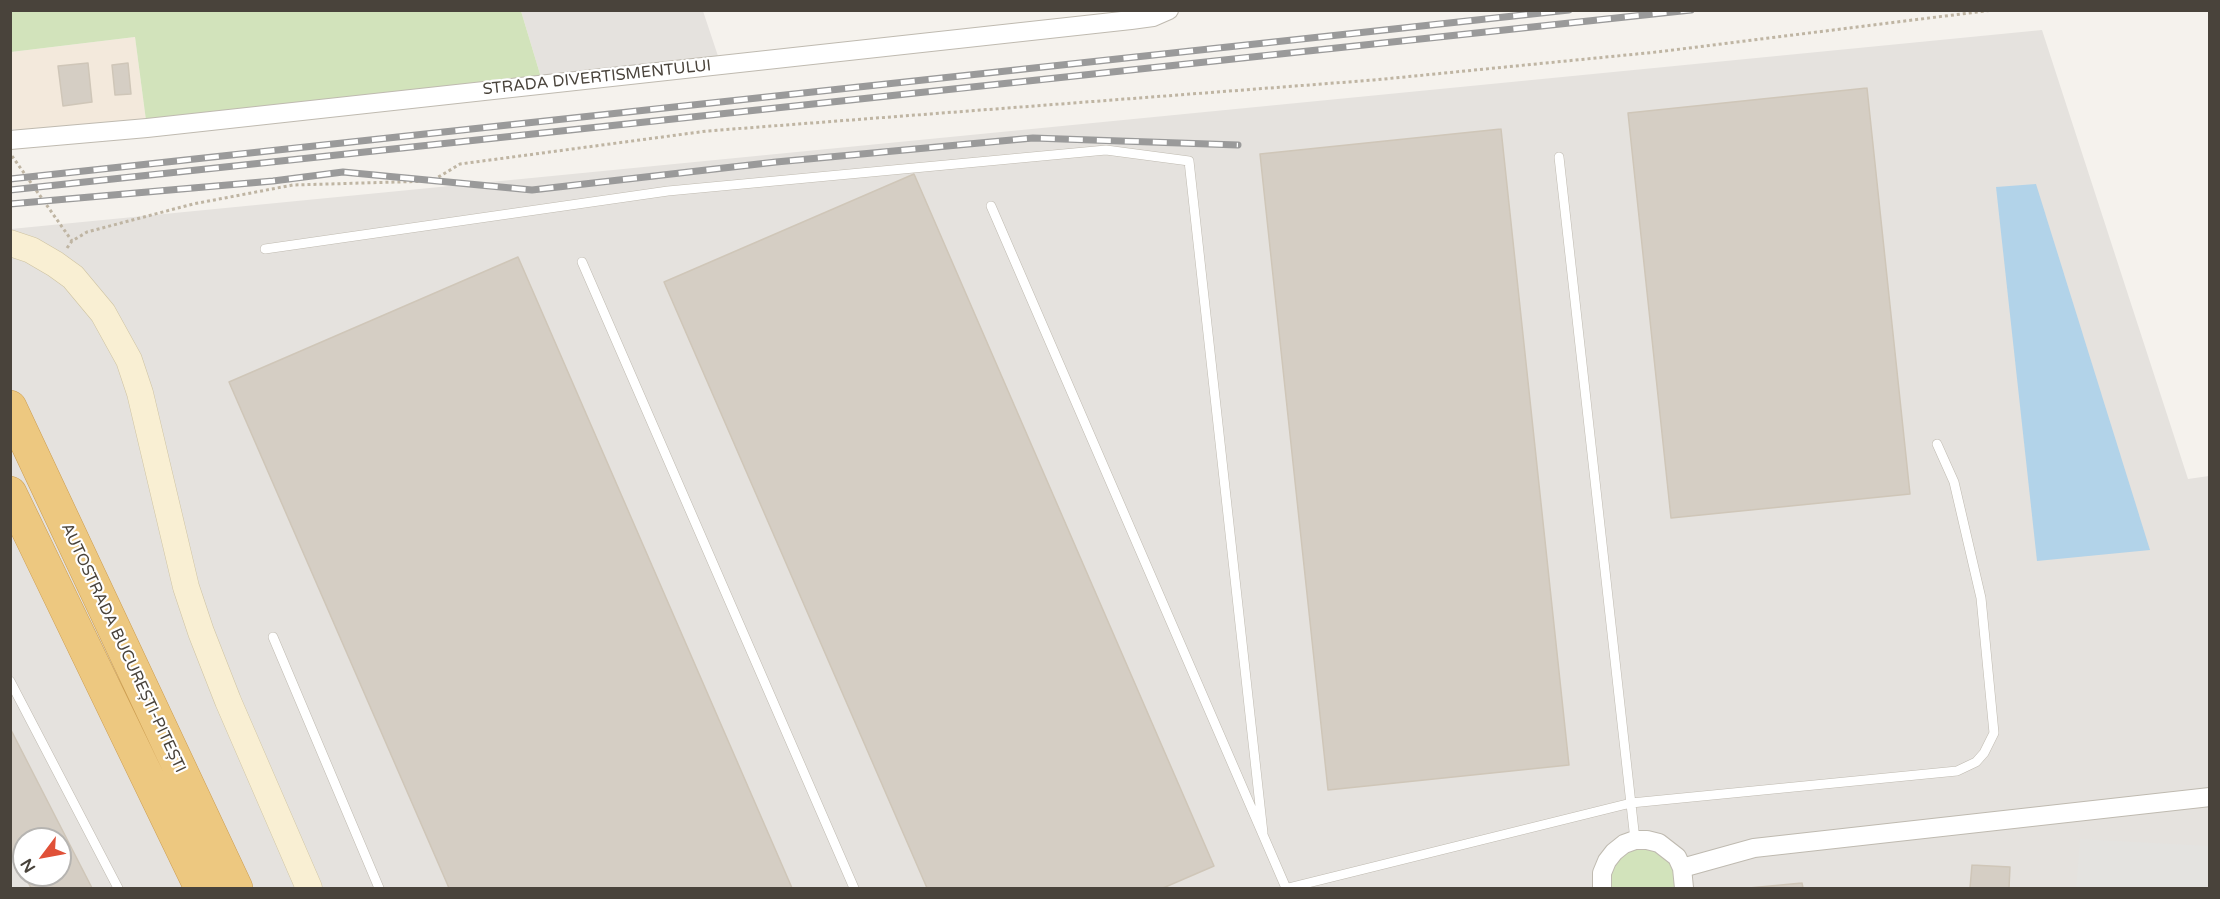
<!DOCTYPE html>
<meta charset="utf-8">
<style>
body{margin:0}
#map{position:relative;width:2220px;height:899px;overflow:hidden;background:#f5f2ed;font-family:"Varela Round",sans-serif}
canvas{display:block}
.frame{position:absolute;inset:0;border:12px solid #49433b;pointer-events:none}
.north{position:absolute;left:12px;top:827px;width:60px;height:60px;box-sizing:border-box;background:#fff;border:2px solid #b6b4b1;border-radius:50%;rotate:238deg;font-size:16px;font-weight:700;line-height:24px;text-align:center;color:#49433b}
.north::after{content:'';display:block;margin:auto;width:21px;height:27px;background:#e05138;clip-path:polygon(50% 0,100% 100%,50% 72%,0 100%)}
</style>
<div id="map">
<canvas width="2220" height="899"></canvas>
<div class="frame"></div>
<div class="north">N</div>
</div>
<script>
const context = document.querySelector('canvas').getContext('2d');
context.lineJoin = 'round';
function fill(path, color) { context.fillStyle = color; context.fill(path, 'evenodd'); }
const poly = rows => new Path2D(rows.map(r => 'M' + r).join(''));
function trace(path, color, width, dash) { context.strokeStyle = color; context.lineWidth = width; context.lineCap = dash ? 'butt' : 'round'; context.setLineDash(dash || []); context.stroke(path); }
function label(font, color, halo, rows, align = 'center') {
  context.font = font + ' "Varela Round",sans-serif'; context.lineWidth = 4.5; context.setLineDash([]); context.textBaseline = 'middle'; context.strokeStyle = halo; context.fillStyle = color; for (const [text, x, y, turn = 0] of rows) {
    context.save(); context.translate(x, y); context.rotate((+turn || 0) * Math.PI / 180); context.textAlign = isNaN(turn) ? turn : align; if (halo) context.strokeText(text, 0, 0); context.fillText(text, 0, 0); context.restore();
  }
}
fill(poly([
 [135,37,146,120,35,132,11,129,11,52]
]), '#f3e9dc');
fill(poly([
 [521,11,703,11,721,65,543,84],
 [2042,30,2188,479,2209,476,2209,888,11,888,11,229],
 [24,839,60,839,60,875,24,875]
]), '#e5e2de');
fill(poly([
 [10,11,521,11,543,84,147,128,135,37,11,52],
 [1624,844,1669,849,1684,888,1602,888]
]), '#d2e3bb');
fill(poly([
 [2080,839,2209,846,2209,888,2076,888]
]), '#e4e3e0');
fill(poly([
 [2036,184,2150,550,2037,561,1996,187]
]), '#b2d3e9');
const building = poly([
 [88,63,92,102,63,106,58,66,88,63],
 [128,63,131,94,115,95,112,65,128,63],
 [1867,88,1910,494,1671,518,1628,113,1867,88],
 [1501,129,1569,765,1328,790,1260,154,1501,129],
 [914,174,1214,866,1163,888,927,888,664,282,914,174],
 [518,257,792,888,449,888,229,382,518,257],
 [10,728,92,888,31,888,10,849,10,728],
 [24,839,60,839,60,875,24,875,24,839],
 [1972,865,2010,867,2009,888,1970,888,1972,865],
 [1802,883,1803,888,1749,888,1802,883]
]);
fill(building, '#d5cec4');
trace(building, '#cfc6b8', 1.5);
const service = poly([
 [1559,157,1635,840],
 [991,206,1286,888],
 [265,249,668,191,1106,150,1189,161,1263,833],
 [582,262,854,888],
 [273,637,379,888],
 [10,681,118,888],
 [1288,888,1631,803,1957,771,1976,762,1984,753,1994,733,1981,598,1954,482,1937,444]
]);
const minor = poly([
 [10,140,147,128,1131,20,1153,17,1169,10],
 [1682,868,1754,848,2210,797],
 [1602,888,1602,873,1607,861,1614,852,1624,844,1635,840,1647,840,1659,843,1677,857,1682,868,1684,888]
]);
const secondary = poly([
 [10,243,31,250,55,264,73,277,103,313,129,360,140,393,186,587,201,632,228,701,309,888]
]);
const motorway = poly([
 [10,407,236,888],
 [10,493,201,888]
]);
trace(service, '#bfbab0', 10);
trace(minor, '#bfbab0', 20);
trace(secondary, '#cec3a2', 27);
trace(motorway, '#cc9d50', 34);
trace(poly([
 [12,156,72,241],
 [67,248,72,241,87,232,193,204,293,185,432,181,460,164,707,131,1374,80,1657,52,1993,10]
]), '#bfb5a3', 3, [3, 3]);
trace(service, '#fff', 9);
trace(minor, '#fff', 18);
trace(secondary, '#f9efd3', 26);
trace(motorway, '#edc880', 33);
const rail = poly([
 [10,179,1569,10],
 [10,190,1691,10],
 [10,204,273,181,343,172,532,190,776,162,1033,138,1238,145]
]);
trace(rail, '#9a9a9a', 7);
trace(rail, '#fff', 4.5, [14]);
label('16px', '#49433b', '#fff', [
 ["STRADA DIVERTISMENTULUI",597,78,-6],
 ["AUTOSTRADA BUCUREȘTI-PITEȘTI",123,648,65]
]);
</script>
